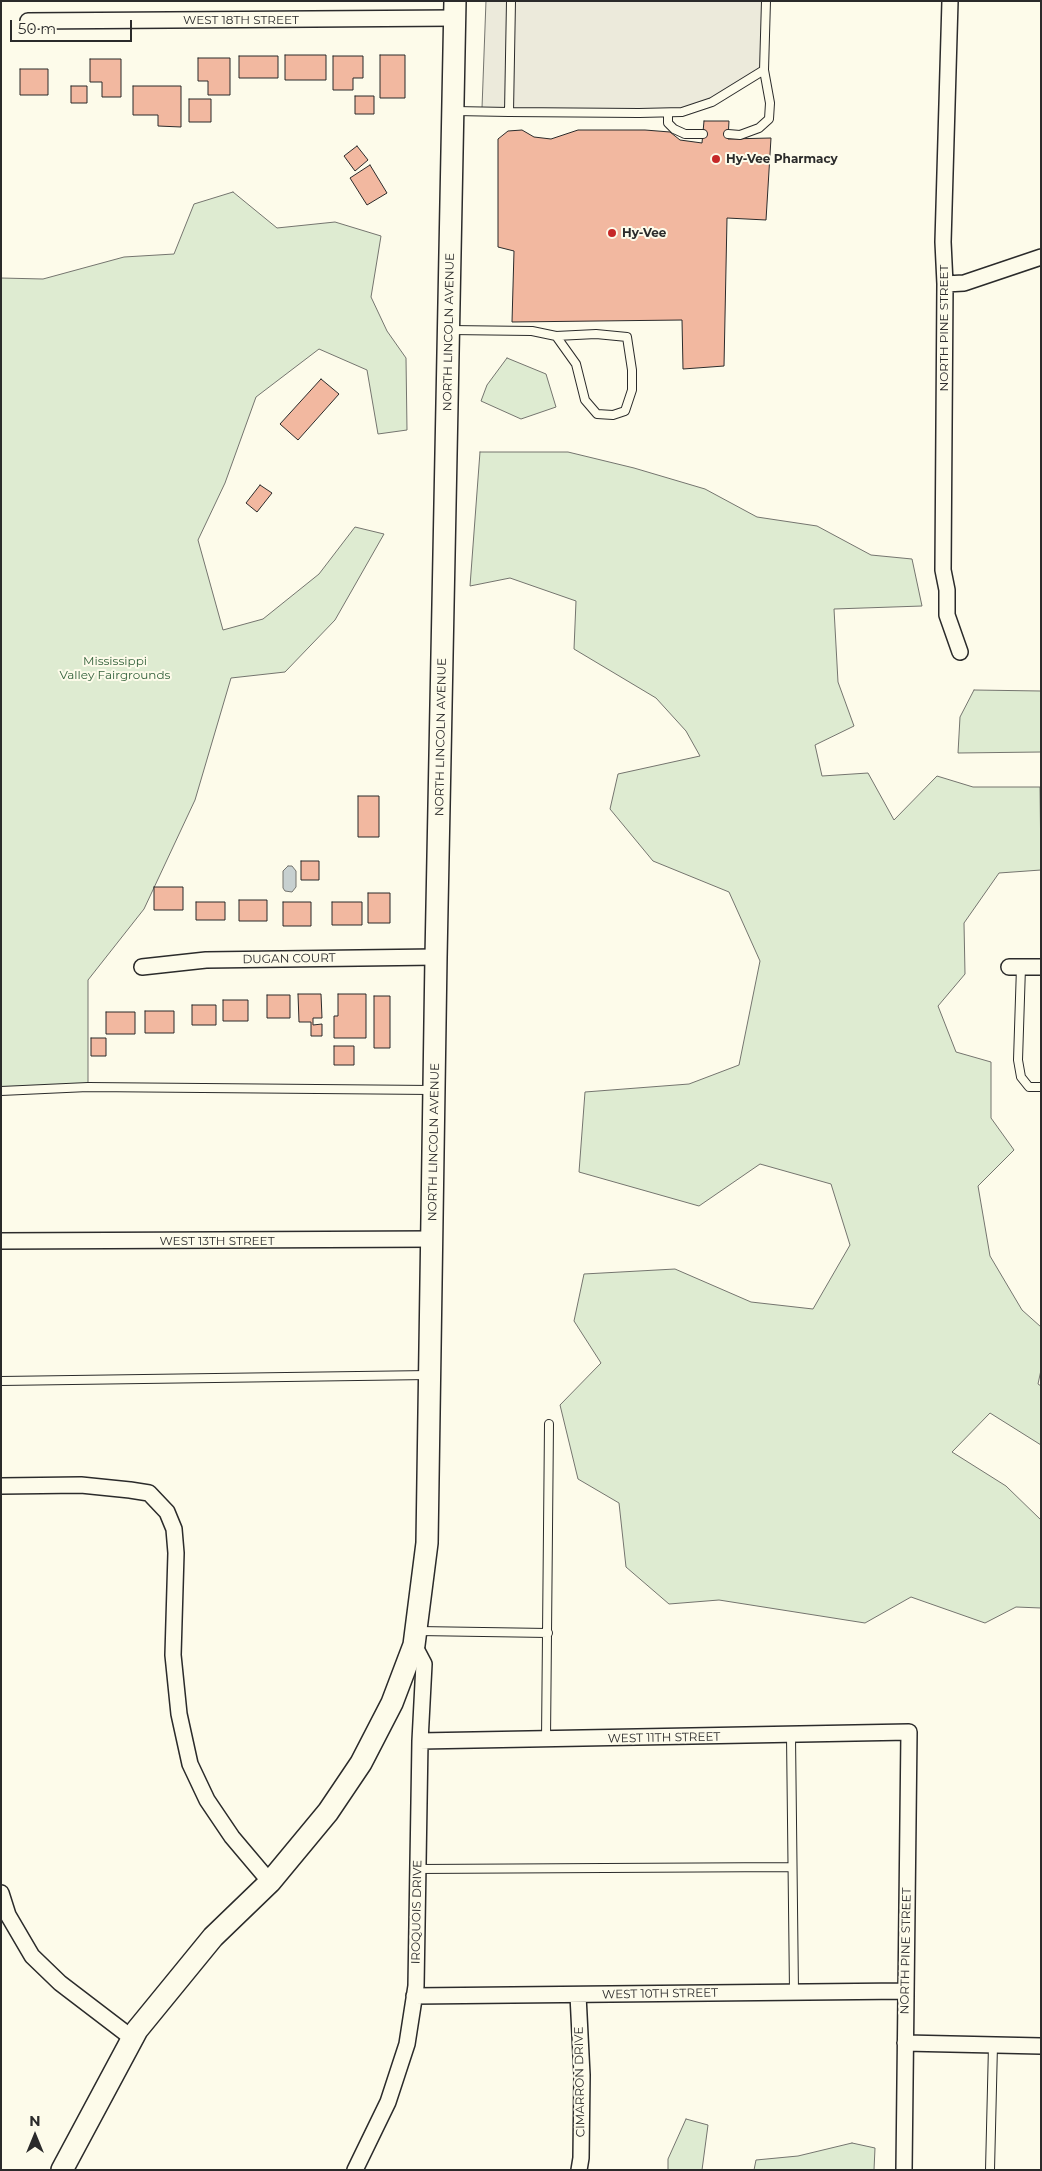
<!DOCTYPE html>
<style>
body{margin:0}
#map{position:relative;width:1042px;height:2171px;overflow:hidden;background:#fdfbea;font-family:Montserrat,sans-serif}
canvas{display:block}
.frame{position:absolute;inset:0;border:2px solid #2b2b2b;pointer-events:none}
.north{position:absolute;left:10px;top:2111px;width:50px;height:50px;-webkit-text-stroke:4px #fdfbea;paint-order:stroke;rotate:0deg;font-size:14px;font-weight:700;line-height:20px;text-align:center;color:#2b2b2b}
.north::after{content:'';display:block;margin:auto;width:18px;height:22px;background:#2b2b2b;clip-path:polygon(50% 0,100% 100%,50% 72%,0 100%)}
.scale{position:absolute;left:10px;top:20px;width:122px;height:22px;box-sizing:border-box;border:2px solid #2b2b2b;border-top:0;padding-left:6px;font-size:15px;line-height:18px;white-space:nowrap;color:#2b2b2b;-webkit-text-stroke:4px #fdfbea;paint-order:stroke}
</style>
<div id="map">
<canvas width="1042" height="2171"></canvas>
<div class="frame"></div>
<div class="north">N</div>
<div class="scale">50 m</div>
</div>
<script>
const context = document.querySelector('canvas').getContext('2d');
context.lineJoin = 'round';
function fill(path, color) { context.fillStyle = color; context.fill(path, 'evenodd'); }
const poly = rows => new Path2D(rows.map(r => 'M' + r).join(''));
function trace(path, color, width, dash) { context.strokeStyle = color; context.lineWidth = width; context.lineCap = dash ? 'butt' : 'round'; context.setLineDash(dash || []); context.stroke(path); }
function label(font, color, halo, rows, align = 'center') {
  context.font = font + ' Montserrat,sans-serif'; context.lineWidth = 4; context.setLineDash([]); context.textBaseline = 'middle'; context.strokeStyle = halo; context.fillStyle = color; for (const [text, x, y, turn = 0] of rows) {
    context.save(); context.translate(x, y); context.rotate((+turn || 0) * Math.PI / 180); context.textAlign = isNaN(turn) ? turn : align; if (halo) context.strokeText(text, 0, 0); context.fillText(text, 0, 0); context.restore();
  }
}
const green = poly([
 [233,192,277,228,335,222,381,236,371,297,387,331,406,358,407,430,378,434,367,370,319,349,256,397,225,483,198,540,223,630,263,619,319,574,355,527,384,534,335,620,285,672,231,678,195,800,144,909,88,980,88,1087,1,1091,1,278,43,279,124,257,174,254,194,204,233,192],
 [507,358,546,374,556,407,521,419,481,401,487,385,507,358],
 [480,452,568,452,634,468,705,489,757,517,817,526,871,555,912,559,922,606,834,609,838,682,854,726,815,745,822,776,868,773,894,820,937,776,973,787,1040,787,1041,870,999,873,964,923,965,974,938,1006,956,1052,991,1062,991,1118,1014,1150,978,1186,990,1256,1022,1310,1041,1327,1041,1370,1038,1384,1041,1386,1041,1445,990,1413,952,1452,1006,1486,1041,1520,1041,1608,1016,1607,985,1623,911,1597,865,1623,719,1600,669,1604,626,1567,619,1503,578,1479,560,1405,601,1363,574,1321,584,1274,675,1269,751,1302,813,1309,850,1245,831,1184,760,1164,699,1206,579,1172,585,1092,689,1084,739,1065,760,961,729,892,653,861,610,809,618,774,700,756,686,731,656,698,574,649,576,601,510,578,470,586,480,452],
 [974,690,1041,691,1041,752,958,753,960,717,974,690],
 [686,2119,708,2125,702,2170,668,2170,668,2159,686,2119],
 [852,2143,875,2148,874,2170,754,2170,756,2160,798,2156,852,2143]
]);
fill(green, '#deebd1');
trace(green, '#74746e', 1);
const parking = poly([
 [486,1,766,1,764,70,724,94,682,112,482,108,486,1]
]);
fill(parking, '#eceadb');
trace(parking, '#74746e', 1);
const water = poly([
 [288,866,292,866,296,871,296,887,292,892,285,891,283,888,283,871,288,866]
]);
fill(water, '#c7d0d0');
trace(water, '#74746e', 1);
const building = poly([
 [285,55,326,55,326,80,285,80,285,55],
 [380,55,405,55,405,98,380,98,380,55],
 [239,56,278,56,278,78,239,78,239,56],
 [333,56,363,56,363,78,353,78,353,90,333,90,333,56],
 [198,58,230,58,230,95,208,95,208,81,198,81,198,58],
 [90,59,121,59,121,97,102,97,102,82,90,82,90,59],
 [20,69,48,69,48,95,20,95,20,69],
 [71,86,87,86,87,103,71,103,71,86],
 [133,86,181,86,181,127,158,126,158,115,133,115,133,86],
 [355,96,374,96,374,114,355,114,355,96],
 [189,99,211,99,211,122,189,122,189,99],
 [704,121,729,121,728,139,771,138,766,220,727,218,724,366,683,369,682,320,512,322,514,251,498,247,498,139,508,131,522,130,534,137,551,139,578,130,645,130,670,132,680,140,702,143,704,121],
 [357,146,368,160,355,171,344,156,357,146],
 [370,165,387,193,367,205,350,178,370,165],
 [321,379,339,394,298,440,280,424,321,379],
 [260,485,272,493,257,512,246,503,260,485],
 [358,796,379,796,379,837,358,837,358,796],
 [301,861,319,861,319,880,301,880,301,861],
 [154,887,183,887,183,910,154,910,154,887],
 [368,893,390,893,390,923,368,923,368,893],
 [239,900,267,900,267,921,239,921,239,900],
 [196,902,225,902,225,920,196,920,196,902],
 [283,902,311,902,311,926,283,926,283,902],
 [332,902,362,902,362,925,332,925,332,902],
 [298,994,321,994,322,1018,313,1018,313,1025,322,1024,322,1036,311,1036,311,1022,299,1022,298,994],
 [338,994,366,994,366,1038,334,1038,334,1016,338,1016,338,994],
 [267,995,290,995,290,1018,267,1018,267,995],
 [374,996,390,996,390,1048,374,1048,374,996],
 [223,1000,248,1000,248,1021,223,1021,223,1000],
 [192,1005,216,1005,216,1025,192,1025,192,1005],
 [145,1011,174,1011,174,1033,145,1033,145,1011],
 [106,1012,135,1012,135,1034,106,1034,106,1012],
 [91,1038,106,1038,106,1056,91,1056,91,1038],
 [334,1046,354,1046,354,1065,334,1065,334,1046]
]);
fill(building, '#f2b8a0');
trace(building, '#2b2b2b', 1);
const lane = poly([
 [511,1,509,112,639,113,682,112,712,102,764,70,766,1],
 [455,111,509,112],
 [668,113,668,123,674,129,685,134,703,134],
 [728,134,740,135,759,128,769,119,770,103,764,70],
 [450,330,532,331,556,336,576,364,585,400,597,414,613,415,625,411,632,390,632,370,627,337,596,334,556,336],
 [1021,967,1018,1060,1021,1077,1029,1087,1041,1087],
 [1,1091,88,1087,432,1090],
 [1,1381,429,1375],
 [418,1631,548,1633],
 [791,1736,794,1992],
 [546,1739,549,1424],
 [417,1869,792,1867],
 [990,2170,993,2045]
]);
const street = poly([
 [950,1,943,242,945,284,943,570,947,590,947,615,960,652],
 [28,21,455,18],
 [945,284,964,283,1041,257],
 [142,967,206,960,436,957],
 [1009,967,1041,967],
 [1,1241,433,1239],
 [1,1486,81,1485,130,1490,149,1493,167,1512,174,1529,176,1553,173,1655,179,1714,190,1764,207,1800,232,1837,270,1882],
 [420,1741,909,1732,904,2170],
 [1,1893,8,1915,32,1956,60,1983,132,2038],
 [578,1995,582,2075,581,2158,579,2170],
 [414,1996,906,1991],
 [905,2043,1041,2046],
 [355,2170,388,2102,407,2044,416,1986,420,1741,424,1664,414,1645]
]);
const secondary = poly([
 [62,2170,137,2030,213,1937,270,1882,328,1812,361,1763,392,1703,414,1645,427,1543,436,957,455,1]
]);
trace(lane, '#2b2b2b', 10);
trace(street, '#2b2b2b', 18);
trace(secondary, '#2b2b2b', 24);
trace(lane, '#fdfbea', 8);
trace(street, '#fdfbea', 15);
trace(secondary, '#fdfbea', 21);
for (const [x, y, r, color] of [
 [716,159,5,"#c62828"],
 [612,233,5,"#c62828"]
]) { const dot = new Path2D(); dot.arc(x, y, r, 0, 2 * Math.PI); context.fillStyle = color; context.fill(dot); trace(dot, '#fdfbea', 2); }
label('12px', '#2b2b2b', '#fdfbea', [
 ["WEST 18TH STREET",241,20],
 ["NORTH PINE STREET",944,328,-90],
 ["NORTH LINCOLN AVENUE",449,332,-89],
 ["NORTH LINCOLN AVENUE",441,737,-89],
 ["DUGAN COURT",289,959,-1],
 ["NORTH LINCOLN AVENUE",434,1142,-89],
 ["WEST 13TH STREET",217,1241],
 ["WEST 11TH STREET",664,1738,-1],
 ["IROQUOIS DRIVE",417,1912,-89],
 ["NORTH PINE STREET",906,1951,-89],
 ["WEST 10TH STREET",660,1994,-1],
 ["CIMARRON DRIVE",580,2082,-91]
]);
label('bold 12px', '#2b2b2b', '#fdfbea', [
 ["Hy-Vee Pharmacy",726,159],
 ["Hy-Vee",622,233]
], 'left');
label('12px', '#34623c', '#fdfbea', [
 ["Mississippi",115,661],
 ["Valley Fairgrounds",115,675]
]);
</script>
